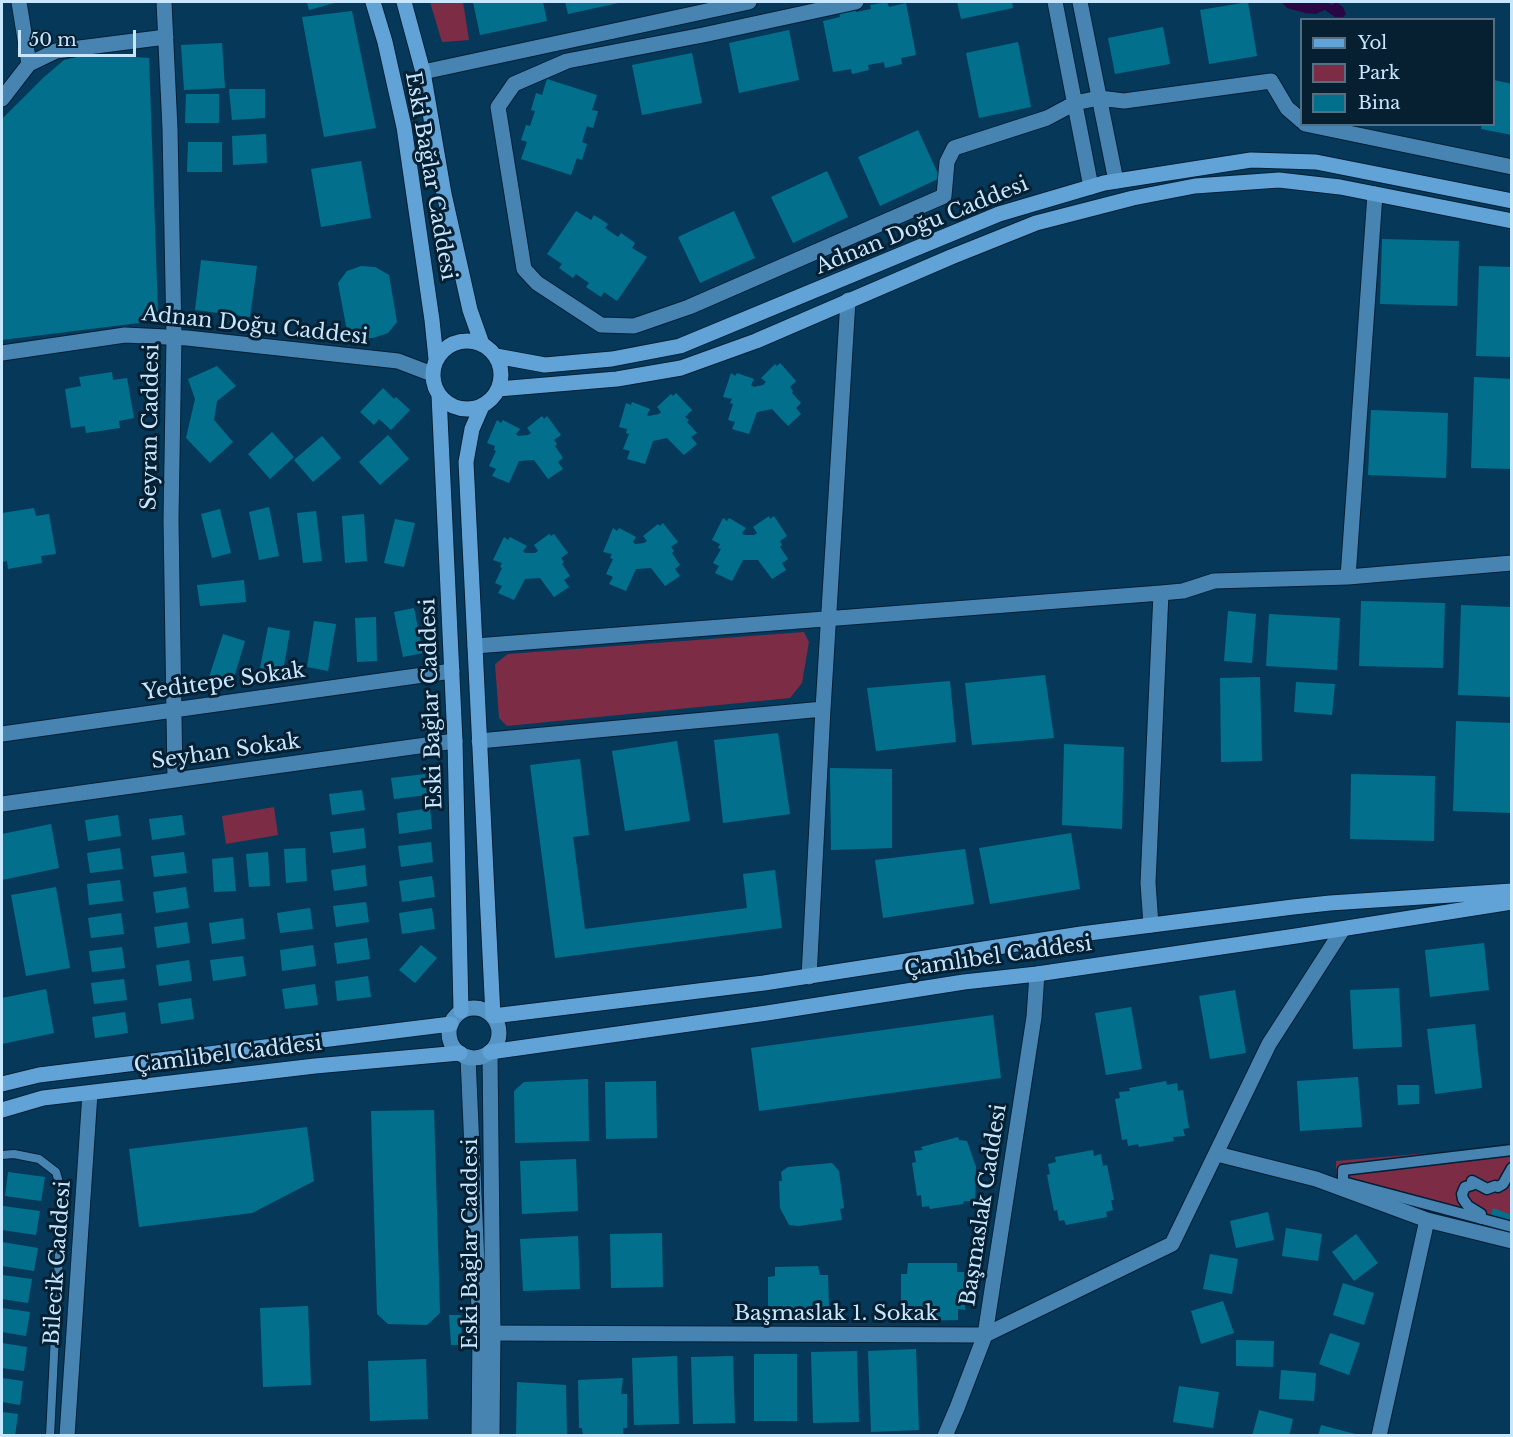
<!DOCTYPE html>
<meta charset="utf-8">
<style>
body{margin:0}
#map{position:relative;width:1513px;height:1437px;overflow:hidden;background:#063959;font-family:"Libre Baskerville",serif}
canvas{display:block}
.frame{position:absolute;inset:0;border:3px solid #c7e6ff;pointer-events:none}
.legend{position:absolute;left:1300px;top:18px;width:195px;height:108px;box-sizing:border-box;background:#061f31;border:2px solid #536f83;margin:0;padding:8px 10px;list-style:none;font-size:18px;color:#c7e6ff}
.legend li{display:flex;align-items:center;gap:12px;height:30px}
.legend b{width:30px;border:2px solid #536f83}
.scale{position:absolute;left:18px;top:30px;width:118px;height:27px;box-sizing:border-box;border:3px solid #c7e6ff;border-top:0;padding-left:8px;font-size:18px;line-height:21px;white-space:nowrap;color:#c7e6ff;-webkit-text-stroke:4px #061f31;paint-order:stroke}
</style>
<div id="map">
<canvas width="1513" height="1437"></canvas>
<div class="frame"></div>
<ul class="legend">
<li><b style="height:8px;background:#61a3d7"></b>Yol</li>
<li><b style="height:16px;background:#7d2c46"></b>Park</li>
<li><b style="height:16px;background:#02708d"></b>Bina</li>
</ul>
<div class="scale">50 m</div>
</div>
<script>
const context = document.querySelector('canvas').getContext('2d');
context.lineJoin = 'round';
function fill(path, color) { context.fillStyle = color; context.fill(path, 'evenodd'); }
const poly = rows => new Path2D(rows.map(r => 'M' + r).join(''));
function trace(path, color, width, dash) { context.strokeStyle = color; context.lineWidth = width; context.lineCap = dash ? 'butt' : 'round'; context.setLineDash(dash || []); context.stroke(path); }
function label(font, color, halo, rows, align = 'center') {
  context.font = font + ' "Libre Baskerville",serif'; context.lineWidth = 6; context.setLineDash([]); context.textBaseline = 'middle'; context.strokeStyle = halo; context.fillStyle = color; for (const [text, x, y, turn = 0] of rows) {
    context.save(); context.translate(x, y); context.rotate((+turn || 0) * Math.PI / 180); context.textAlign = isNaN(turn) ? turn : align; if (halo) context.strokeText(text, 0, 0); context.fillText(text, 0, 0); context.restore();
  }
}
fill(poly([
 [430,2,463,2,469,40,442,42],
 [804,632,809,642,802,683,790,698,507,726,499,718,495,664,508,654],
 [274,807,278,835,226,844,222,816],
 [1511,1146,1511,1225,1336,1174,1336,1161]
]), '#7d2c46');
fill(poly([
 [1282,2,1326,2,1332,5,1336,2,1343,7,1346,14,1343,17,1335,17,1325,10,1316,14,1305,13,1287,8]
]), '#290745');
fill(poly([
 [307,2,338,2,309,10],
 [473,2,543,2,547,21,480,35],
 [565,2,623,2,568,14],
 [887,2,889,7,906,3,916,55,901,58,902,64,885,68,884,62,868,65,869,70,852,74,851,69,833,72,823,21,840,17,839,11,855,8,856,12,871,9,870,5],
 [957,2,1012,2,1013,8,961,19],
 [1248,2,1257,56,1209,64,1200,10],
 [352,11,376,128,324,137,302,17],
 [1163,27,1170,64,1115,74,1108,38],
 [789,30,799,80,739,93,729,43],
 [1018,42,1031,107,979,118,966,53],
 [222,43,225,88,184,90,181,45],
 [692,53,702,103,642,115,632,65],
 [88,54,149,58,158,312,147,322,2,340,2,119,43,78,64,60],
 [547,79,597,95,592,110,598,111,593,128,587,126,582,142,587,144,582,160,577,158,571,175,521,159,527,142,521,140,526,125,530,126,535,111,531,110,536,93,542,95],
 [1494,80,1512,84,1512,135,1481,129,1482,124,1494,124],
 [229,89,265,89,265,118,232,120],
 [186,94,219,94,219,123,185,123],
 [918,130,940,178,880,206,858,157],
 [266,134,267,163,233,165,232,136],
 [188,142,222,142,222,172,187,172],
 [361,161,371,218,321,227,311,169],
 [827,171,848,217,793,243,771,197],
 [576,211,591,220,594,215,608,224,605,228,618,237,621,233,635,243,632,248,647,257,617,301,604,292,601,297,586,287,589,283,576,274,573,278,559,268,562,264,547,254],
 [734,211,755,258,700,283,678,237],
 [1382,239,1459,241,1457,306,1380,304],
 [201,260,257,266,250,317,195,310],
 [361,266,375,267,389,275,397,322,388,333,373,338,358,338,347,331,338,283,347,271],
 [1479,266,1512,267,1512,357,1476,356],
 [780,363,796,381,790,387,793,391,792,393,801,403,796,408,801,414,788,426,772,409,757,412,749,434,732,429,735,422,728,420,733,404,730,403,732,399,723,397,731,373,735,376,737,373,754,379,751,385,754,387,763,385,766,382,761,378,775,364,777,366],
 [217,366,236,386,217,401,214,420,233,442,210,463,186,438,195,399,188,379],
 [112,372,113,380,127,378,134,418,119,421,120,428,86,433,85,426,71,428,65,389,81,386,79,377],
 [1474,377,1512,379,1512,469,1471,468],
 [383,388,394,399,396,397,410,410,391,430,379,419,374,425,360,412],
 [676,393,692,410,685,417,689,420,687,422,697,433,691,437,697,444,684,455,667,438,653,441,645,464,627,459,630,451,623,449,629,434,626,433,627,429,619,427,626,403,631,405,632,402,650,409,647,415,649,416,659,414,661,412,657,407,671,394,673,396],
 [1371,410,1448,413,1446,478,1368,475],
 [542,416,544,419,547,416,561,435,554,440,557,444,555,446,563,458,558,462,563,469,548,479,534,460,519,461,509,483,492,476,496,469,489,466,496,451,494,450,495,446,487,443,497,420,501,423,503,420,520,429,516,434,518,436,528,435,531,433,527,428],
 [272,432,294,457,270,479,248,454],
 [388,435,409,459,380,485,359,462],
 [322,436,341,458,313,482,294,460],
 [269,507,279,556,259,560,249,512],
 [34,508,36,516,49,514,56,554,41,556,42,563,8,569,7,561,2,562,2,522,3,522,2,513],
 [220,509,231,553,212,558,201,514],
 [316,511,322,561,303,563,297,513],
 [364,514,367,561,345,563,342,516],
 [769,516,770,519,774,516,787,536,780,541,782,545,780,547,788,559,782,563,786,570,772,579,758,560,743,560,732,581,715,573,719,566,713,563,721,549,718,548,720,544,712,540,723,518,727,521,729,518,746,528,742,533,744,535,754,535,757,533,753,527],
 [395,519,415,523,404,567,384,563],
 [663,523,678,542,671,547,674,551,672,553,680,565,675,569,680,576,665,586,651,568,636,569,626,591,609,584,613,577,606,574,613,559,610,558,612,554,603,552,613,528,617,531,619,528,636,537,633,542,635,544,644,543,647,541,643,536,658,524,660,526],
 [549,534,551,536,554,534,568,553,561,558,564,562,562,564,570,576,564,580,569,587,554,597,540,578,525,579,514,600,498,593,502,586,495,583,502,568,500,567,502,563,493,560,504,537,508,540,510,537,527,546,523,551,525,553,535,553,538,551,534,545],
 [244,580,246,602,200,606,197,585],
 [1361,601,1445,603,1443,668,1359,666],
 [1461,605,1512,607,1512,697,1458,695],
 [414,608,423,653,403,657,394,612],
 [1228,611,1256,614,1252,663,1224,661],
 [1269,614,1340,618,1337,670,1266,666],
 [376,617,377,661,357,662,355,618],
 [314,621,336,624,328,671,307,667],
 [268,627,290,631,282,677,259,673],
 [223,634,245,641,232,684,209,677],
 [1045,675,1054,738,972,745,965,683],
 [1260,677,1262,761,1221,762,1220,678],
 [950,681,956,742,876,751,867,688],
 [1296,682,1335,684,1332,715,1294,712],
 [1456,721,1512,723,1512,813,1453,811],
 [778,733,790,814,723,823,714,740],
 [677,741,690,821,625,831,612,751],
 [1064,744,1124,747,1122,829,1062,825],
 [580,759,589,835,573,837,585,929,747,908,743,874,775,870,782,928,555,958,530,765],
 [830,768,892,769,892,848,831,850],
 [425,774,427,795,394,799,391,778],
 [1351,774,1435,776,1434,841,1350,839],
 [362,790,365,810,332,815,329,794],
 [430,808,432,829,399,834,397,813],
 [118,815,121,836,88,841,85,820],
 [182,815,185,835,152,840,149,819],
 [51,824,59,868,2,880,2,834],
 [364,828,366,848,333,853,330,832],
 [1071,833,1080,889,990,904,979,848],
 [431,842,433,862,401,867,398,846],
 [120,848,123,869,90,873,87,853],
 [305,848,307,881,286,883,284,849],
 [965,849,974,904,883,918,875,860],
 [184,852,187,873,154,877,151,856],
 [268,852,270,886,249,887,246,854],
 [233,857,236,891,214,892,212,859],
 [365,865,367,886,334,891,331,870],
 [432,876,435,897,402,902,399,881],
 [120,880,123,901,89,905,87,884],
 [56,887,70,968,26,976,11,895],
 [186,887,189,908,156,913,153,892],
 [366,902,369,922,336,927,333,906],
 [310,908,313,929,280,933,277,913],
 [432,908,435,929,402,934,399,913],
 [121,913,124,934,91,938,88,918],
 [243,918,245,939,212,944,209,923],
 [187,922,190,943,157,948,154,927],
 [367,938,370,959,337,964,334,943],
 [1484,943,1489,990,1430,997,1425,950],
 [313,945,316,966,282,971,280,950],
 [421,945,437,958,415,983,399,970],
 [122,947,125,968,92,972,89,951],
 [243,956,246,976,213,981,210,960],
 [189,960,192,981,159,986,156,965],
 [368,976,371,997,337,1001,335,981],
 [124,979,127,1000,94,1004,91,983],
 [315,984,318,1005,285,1009,282,989],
 [1399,988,1402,1047,1353,1049,1350,990],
 [46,989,54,1033,2,1044,2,998],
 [1235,990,1246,1053,1210,1059,1199,996],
 [191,998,194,1019,161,1024,158,1003],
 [1131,1007,1142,1069,1106,1075,1095,1013],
 [125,1012,128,1033,95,1038,92,1017],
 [993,1015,1001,1078,759,1111,751,1048],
 [1475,1024,1482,1088,1435,1094,1427,1029],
 [1358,1077,1362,1127,1300,1131,1297,1081],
 [588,1079,589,1141,515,1143,514,1091,524,1082],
 [656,1081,657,1138,606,1139,605,1082],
 [1166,1081,1167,1085,1177,1083,1178,1091,1183,1090,1189,1128,1183,1129,1185,1136,1173,1137,1174,1141,1139,1147,1138,1144,1128,1146,1127,1139,1122,1140,1115,1099,1120,1098,1119,1092,1130,1091,1129,1088],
 [1397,1085,1419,1085,1419,1104,1398,1105],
 [434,1110,440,1313,427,1325,388,1324,377,1314,371,1111],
 [307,1127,314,1181,252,1213,139,1227,129,1149],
 [958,1137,959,1140,967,1141,976,1167,975,1202,964,1201,963,1204,930,1209,929,1206,922,1207,921,1195,917,1196,912,1163,916,1162,914,1151,923,1150,921,1147],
 [1093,1150,1094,1156,1101,1154,1103,1166,1107,1165,1114,1200,1111,1200,1113,1210,1106,1212,1107,1217,1066,1225,1064,1220,1059,1221,1057,1210,1054,1211,1047,1175,1050,1174,1048,1164,1056,1162,1055,1157],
 [576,1159,578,1211,522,1214,520,1161],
 [832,1163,839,1171,844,1208,840,1209,842,1220,798,1226,789,1225,780,1208,779,1181,782,1181,781,1172,788,1167],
 [8,1172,45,1177,41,1201,5,1196],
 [3,1206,40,1211,36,1235,2,1230],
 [1493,1208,1512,1215,1509,1222,1491,1216],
 [1268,1212,1274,1240,1236,1248,1230,1221],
 [1286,1228,1322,1234,1318,1261,1282,1256],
 [662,1233,663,1287,611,1288,610,1234],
 [1356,1234,1378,1263,1354,1281,1332,1252],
 [578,1236,580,1289,523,1291,520,1239],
 [2,1242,38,1248,34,1271,2,1266],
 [1210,1254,1238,1259,1232,1294,1203,1289],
 [908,1263,957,1263,957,1272,964,1272,965,1310,958,1309,958,1320,908,1321,907,1308,901,1309,901,1274,907,1274],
 [818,1266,820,1275,828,1275,829,1308,820,1308,819,1316,778,1318,776,1309,768,1310,768,1277,775,1276,775,1267],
 [2,1275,32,1279,28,1303,2,1299],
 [1343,1283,1374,1293,1364,1325,1333,1315],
 [1223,1301,1234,1333,1201,1344,1191,1311],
 [308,1306,311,1385,263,1387,260,1308],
 [2,1308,30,1312,26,1336,2,1332],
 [449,1315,461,1315,462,1345,451,1345],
 [1330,1333,1360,1343,1349,1375,1319,1364],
 [1236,1340,1274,1341,1273,1367,1236,1366],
 [2,1343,27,1347,24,1371,2,1368],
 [916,1349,919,1430,871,1432,868,1351],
 [857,1351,859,1422,813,1423,811,1352],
 [754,1354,797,1354,797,1421,754,1421],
 [677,1356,679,1424,634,1425,632,1358],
 [733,1356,735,1423,693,1424,691,1357],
 [426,1359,428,1419,370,1421,368,1361],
 [1281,1370,1316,1373,1314,1401,1279,1399],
 [2,1378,23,1381,20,1405,2,1402],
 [623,1378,621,1394,627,1394,627,1428,623,1428,623,1436,583,1436,582,1428,579,1428,578,1380],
 [517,1382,566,1385,567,1436,516,1436],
 [1179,1386,1219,1392,1213,1428,1173,1422],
 [1259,1410,1293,1419,1289,1436,1252,1436],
 [2,1412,18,1414,15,1436,2,1436],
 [1321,1425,1359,1435,1359,1436,1318,1436]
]), '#02708d');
const service = poly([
 [2,1155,14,1154,39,1159,56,1172,62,1193,50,1436]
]);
const pedestrian = poly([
 [1512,1150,1343,1170,1343,1182,1512,1227],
 [1481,1219,1481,1214,1468,1206,1463,1199,1462,1194,1465,1187,1472,1185,1472,1181,1487,1189,1495,1186,1498,1187,1503,1184,1512,1168]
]);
const minor = poly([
 [19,2,29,64],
 [164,2,170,129,174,337,171,520,175,780],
 [856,2,703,35,567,61,514,84,498,107,524,269,537,283,601,325,634,326,689,307,944,196,947,162,954,148,1047,118,1075,103,1099,98,1124,101,1271,81,1287,108,1302,121],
 [1055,2,1091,187],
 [1080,2,1116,181],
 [423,72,749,2],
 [2,99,29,64,56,51,166,37],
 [1305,124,1512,167],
 [1348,577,1375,194],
 [475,646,1161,593,1183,591,1214,581,1348,577,1512,563],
 [2,734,452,671],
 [479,741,823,709],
 [2,804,455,741],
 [1151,925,1148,883,1161,593],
 [809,977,823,709,848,300],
 [1217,1154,1316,1179,1427,1220,1512,1241],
 [481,1333,985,1335,1172,1244,1269,1044,1343,929],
 [67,1436,90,1093],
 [1379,1436,1427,1220]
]);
const tertiary = poly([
 [2,353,125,335,187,338,398,361,432,374],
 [490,1052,493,1333,492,1436],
 [468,1057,480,1333,479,1436],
 [945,1436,957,1408,985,1335,1034,1017,1037,974]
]);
const secondary = poly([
 '449 1033a25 25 0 1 1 50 0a25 25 0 1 1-50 0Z'
]);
const primary = poly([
 [373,2,385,42,404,127,432,320,436,359],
 [404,2,423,72,444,194,470,310,482,344],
 '433 375a34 34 0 1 1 68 0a34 34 0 1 1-68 0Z',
 [496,356,545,365,612,359,680,346,999,214,1104,183,1251,160,1316,162,1512,201],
 [498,389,617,379,681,368,756,341,951,257,1036,223,1133,198,1195,186,1279,180,1340,187,1512,221],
 [439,395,455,741,461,1011],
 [482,406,472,429,466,462,493,1016,764,983,1081,934,1293,907,1330,903,1512,891],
 [490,1052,767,1013,964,982,1037,974,1296,936,1512,902],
 [2,1084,39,1075,451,1024],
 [2,1110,43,1098,315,1066,460,1053]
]);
trace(service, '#001f35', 10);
trace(pedestrian, '#001f35', 13);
trace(minor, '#001f35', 17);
trace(tertiary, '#001f35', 17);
trace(secondary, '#001f35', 17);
trace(primary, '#001f35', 17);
trace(service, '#4884b2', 8);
trace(pedestrian, '#4884b2', 10);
trace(minor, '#4884b2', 15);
trace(tertiary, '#4884b2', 15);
trace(secondary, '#5594c4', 15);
trace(primary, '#61a3d7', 15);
label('21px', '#c7e6ff', '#061f31', [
 ["Eski Bağlar Caddesi",430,176,80],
 ["Adnan Doğu Caddesi",922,226,-22],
 ["Adnan Doğu Caddesi",255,326,6],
 ["Seyran Caddesi",151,427,-89],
 ["Yeditepe Sokak",224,682,-8],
 ["Eski Bağlar Caddesi",432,704,-92],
 ["Seyhan Sokak",226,752,-8],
 ["Çamlıbel Caddesi",998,957,-8],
 ["Çamlıbel Caddesi",228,1055,-7],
 ["Başmaslak Caddesi",984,1205,-81],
 ["Eski Bağlar Caddesi",471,1244,-90],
 ["Bilecik Caddesi",58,1263,-86],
 ["Başmaslak 1. Sokak",836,1314]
]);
</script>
